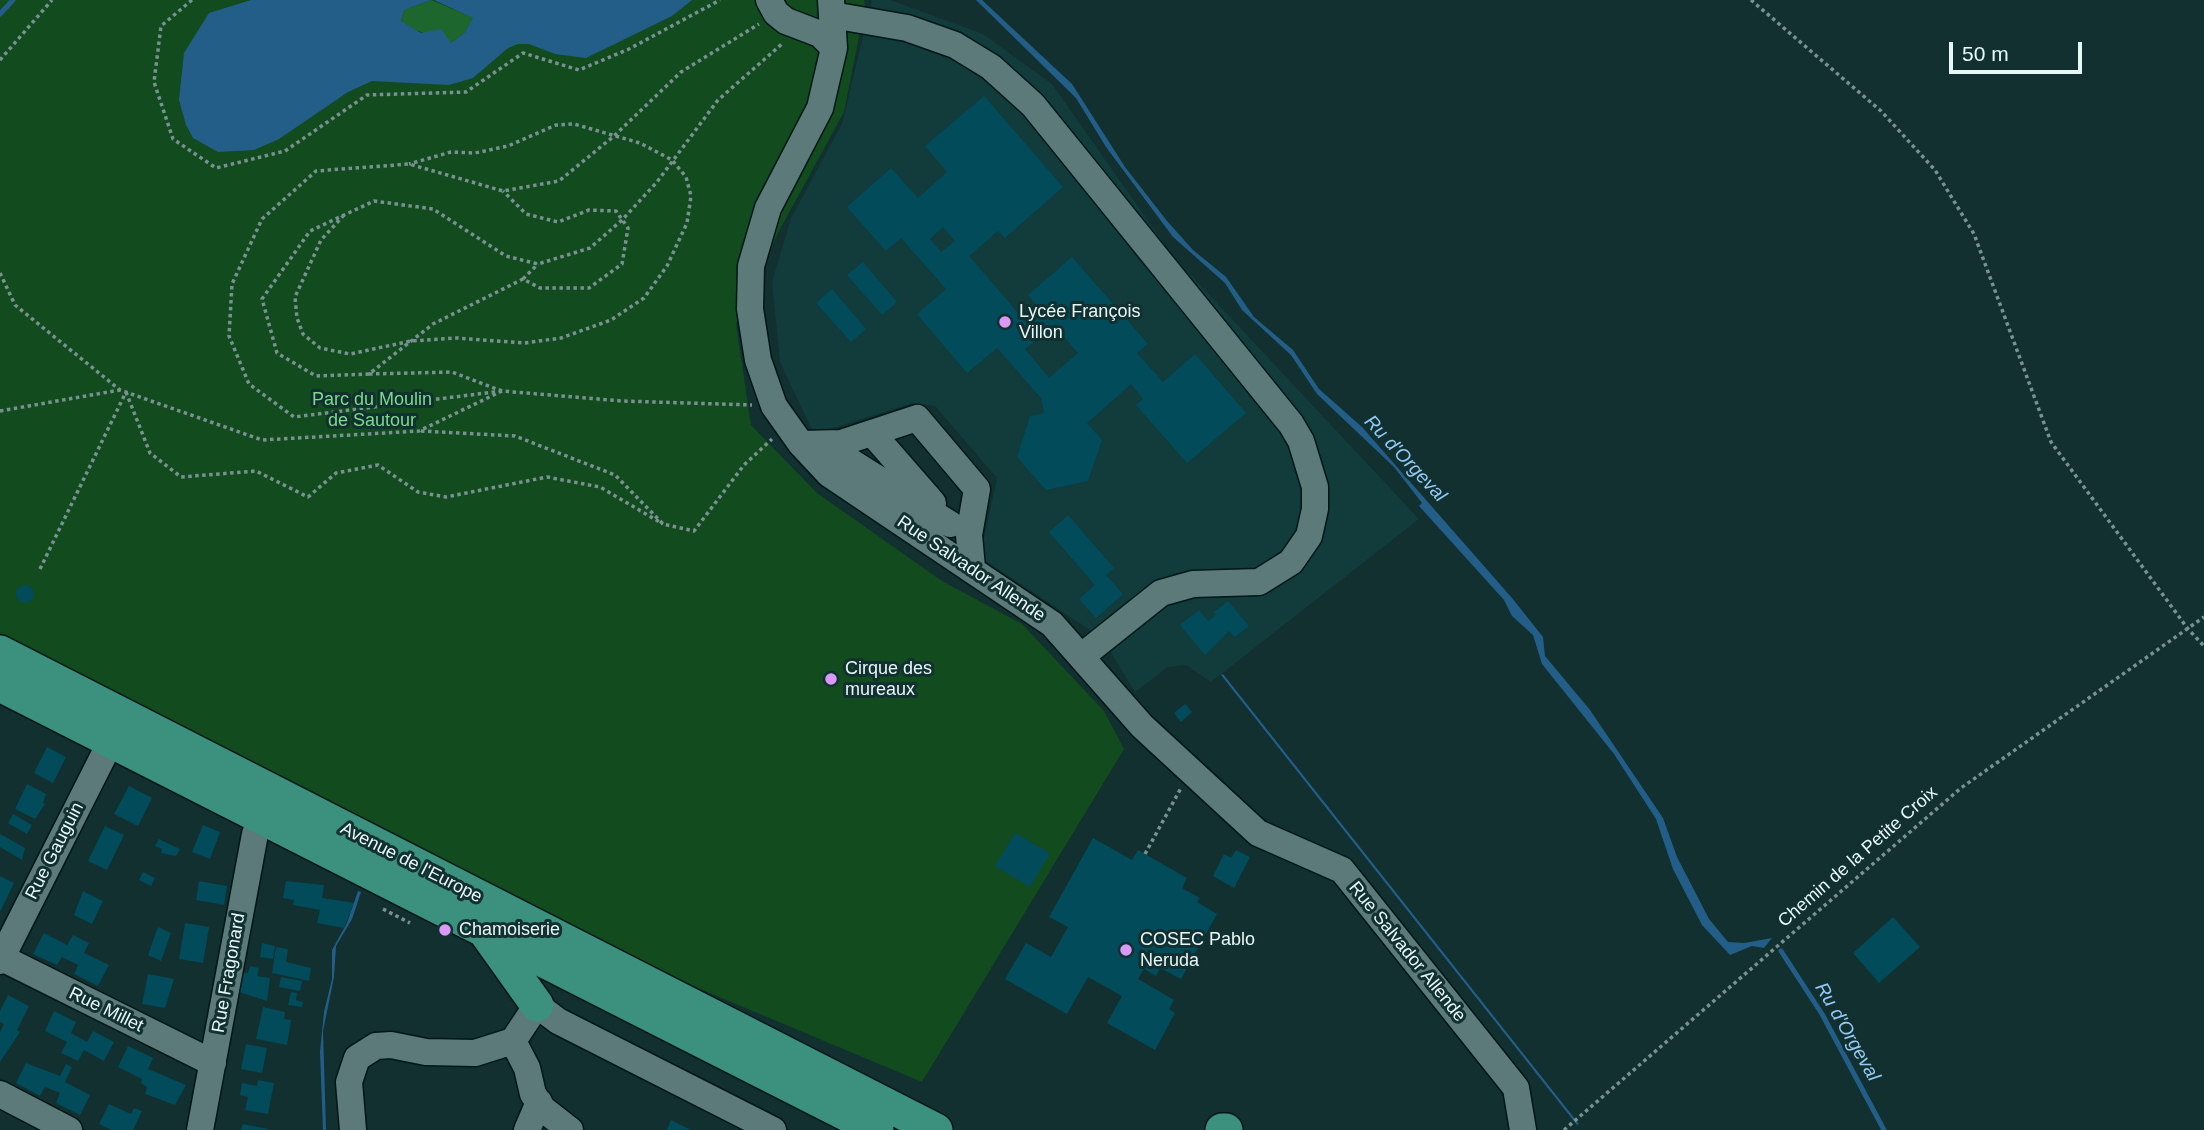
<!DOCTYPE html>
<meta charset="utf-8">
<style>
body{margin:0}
#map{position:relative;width:2204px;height:1130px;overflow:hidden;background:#123030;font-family:Helvetica,sans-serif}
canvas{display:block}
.scale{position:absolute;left:1949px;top:42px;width:133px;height:32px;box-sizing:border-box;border:4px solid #e7f8f8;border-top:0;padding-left:9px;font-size:21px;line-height:24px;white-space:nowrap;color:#e7f8f8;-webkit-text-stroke:5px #123030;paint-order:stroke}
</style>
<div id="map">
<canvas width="2204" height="1130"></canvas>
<div class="scale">50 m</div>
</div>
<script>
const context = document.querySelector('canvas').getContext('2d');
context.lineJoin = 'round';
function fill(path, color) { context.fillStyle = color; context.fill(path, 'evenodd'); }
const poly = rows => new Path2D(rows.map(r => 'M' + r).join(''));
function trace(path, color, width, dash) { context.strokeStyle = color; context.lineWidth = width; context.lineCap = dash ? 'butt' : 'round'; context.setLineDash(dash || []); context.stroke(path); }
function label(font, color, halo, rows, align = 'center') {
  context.font = font + ' Helvetica,sans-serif'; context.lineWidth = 6; context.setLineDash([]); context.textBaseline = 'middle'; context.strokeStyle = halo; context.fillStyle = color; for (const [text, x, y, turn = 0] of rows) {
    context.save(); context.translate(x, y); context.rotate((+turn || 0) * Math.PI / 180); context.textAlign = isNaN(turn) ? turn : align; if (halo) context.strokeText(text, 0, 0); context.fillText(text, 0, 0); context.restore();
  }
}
fill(poly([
 [872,0,890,0,983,34,1052,84,1172,255,1419,519,1211,682,1186,665,1168,667,1135,692,1102,638,980,557,997,478,935,406,913,403,814,434,780,362,772,282,791,218,842,124]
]), '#123b3b');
fill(poly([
 [0,0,864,0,865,6,844,112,779,231,736,324,751,425,817,493,942,581,1022,624,1104,711,1124,749,922,1082,371,851,0,633]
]), '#114b1e');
fill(poly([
 [431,0,474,18,465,32,451,43,410,28,401,21,404,10]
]), '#1d662d');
fill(poly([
 [251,0,431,0,404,10,401,21,421,33,441,29,451,43,465,32,473,18,434,0,692,0,672,16,586,58,555,54,529,44,518,44,508,48,473,78,449,85,372,81,348,92,279,139,254,150,218,152,193,138,186,125,179,100,184,53,209,13],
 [976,0,982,0,1072,84,1125,167,1167,221,1193,250,1226,277,1254,317,1293,350,1319,389,1362,427,1512,598,1543,637,1545,656,1590,710,1663,818,1677,857,1709,919,1728,942,1744,943,1772,938,1764,948,1752,946,1730,955,1702,925,1673,869,1656,819,1614,754,1542,664,1533,635,1512,616,1504,600,1419,506,1422,503,1394,467,1317,394,1291,355,1242,310,1225,283,1173,237,1106,147,1076,98],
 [1223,674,1579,1124,1577,1125,1221,675],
 [358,891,361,892,352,919,336,946,334,977,323,1031,326,1130,323,1130,320,1052,324,1012,332,979,332,950,347,923]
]), '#225e88');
trace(poly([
 [0,14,13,0],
 [1781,951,1822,1014,1884,1130]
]), '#225e88', 5);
fill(poly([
 [984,96,1063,187,1005,238,998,231,969,256,1026,322,1040,309,1028,295,1072,257,1148,344,1137,353,1163,382,1195,354,1246,413,1187,463,1136,405,1143,399,1131,384,1087,423,1102,440,1088,481,1046,490,1017,457,1030,416,1044,413,1041,398,997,348,967,373,917,314,946,289,901,238,886,251,847,207,891,168,918,198,947,172,925,146],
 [943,227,955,241,941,252,930,239],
 [1054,325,1078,353,1049,378,1025,349],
 [863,262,897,302,882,315,847,275],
 [832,289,866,329,851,342,816,303],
 [1068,515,1114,568,1106,575,1123,594,1096,618,1079,599,1095,585,1049,532],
 '16 594a9 9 0 1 1 18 0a9 9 0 1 1-18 0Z',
 [1228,601,1249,626,1235,637,1229,631,1205,655,1180,625,1199,610,1208,621,1216,615,1214,612],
 [1185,704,1192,712,1181,722,1174,713],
 [47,747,66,757,53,783,34,773],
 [27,784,46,794,43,803,45,804,35,819,15,809],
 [129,786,152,798,138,826,114,814],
 [13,814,32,825,27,834,8,823],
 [203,825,220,832,210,859,192,852],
 [105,826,124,835,107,870,88,861],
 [1015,833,1050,853,1030,887,995,866],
 [0,834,25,848,22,860,0,847],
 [1093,838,1132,860,1138,850,1187,878,1182,888,1200,898,1197,902,1217,914,1181,979,1160,968,1156,976,1144,969,1138,979,1174,1000,1169,1009,1175,1013,1155,1050,1107,1023,1122,996,1088,977,1067,1014,1005,979,1026,943,1051,957,1068,927,1049,917],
 [159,839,180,849,176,856,161,853,162,849,155,846],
 [1236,850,1250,857,1234,888,1213,876,1224,854,1231,858],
 [143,872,155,878,151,886,139,880],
 [0,876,14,883,0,912],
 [199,881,227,886,224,905,196,900],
 [286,881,324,885,322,898,354,903,344,928,317,923,320,910,293,905,294,900,283,898],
 [83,891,103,901,92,924,74,915],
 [1893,917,1920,947,1879,983,1853,953],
 [185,923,209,927,203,963,179,959],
 [158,927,171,933,161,961,148,955],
 [44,933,67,945,73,935,89,943,84,953,109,965,98,986,74,974,78,965,62,957,57,965,33,954],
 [262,943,275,946,273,959,260,957],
 [276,947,288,949,286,962,311,968,309,981,272,973],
 [250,966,259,968,257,976,270,978,267,1001,239,992,243,973,248,973],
 [148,974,174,979,165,1008,142,1004],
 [281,977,302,981,300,991,279,987],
 [291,992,297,993,296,1000,303,1002,302,1007,288,1005],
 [8,995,29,1006,17,1030,20,1032,0,1062,0,1032,4,1024,0,1022,0,1011],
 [263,1007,285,1012,284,1019,291,1020,287,1045,256,1039],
 [54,1011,76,1022,71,1033,87,1042,93,1031,114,1042,104,1061,84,1050,78,1061,61,1053,67,1042,45,1031],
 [246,1044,267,1048,262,1073,241,1069],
 [128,1046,153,1058,148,1069,186,1085,175,1105,145,1094,147,1087,141,1083,142,1079,118,1067],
 [26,1063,60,1076,66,1064,72,1067,65,1082,90,1095,80,1115,56,1103,60,1093,45,1087,40,1096,16,1083],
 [258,1080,274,1083,268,1114,245,1110,248,1097,240,1095,242,1083,257,1086],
 [109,1104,131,1114,134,1108,142,1111,133,1130,111,1130,99,1124],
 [671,1120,691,1130,667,1130],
 [243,1124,268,1129,268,1130,241,1130]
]), '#014b5b');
const minor = poly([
 [769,0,776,13,786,21,820,34,834,48],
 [831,0,834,48,820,108,768,208,751,266,750,309,758,360,774,406,801,444,829,474,1052,624,1142,726,1258,833,1342,870,1516,1088,1523,1130],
 [832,15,907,28,955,45,991,67,1033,105,1291,424,1301,441,1315,487,1315,509,1309,536,1291,562,1259,582,1193,584,1161,593,1082,656],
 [872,433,933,503],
 [801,444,841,443,917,418,977,489,969,535,972,568],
 [830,444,845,458,950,524],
 [0,957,213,1063],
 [0,961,111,741],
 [0,1094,69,1130],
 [200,1130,255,834,262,818],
 [353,1130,349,1082,357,1058,376,1046,391,1045,426,1052,475,1053,513,1041],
 [527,1130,539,1102],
 [570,1130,543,1109,533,1094,527,1068,513,1041,537,1005,558,1021,773,1130]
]);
const major = poly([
 [0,652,936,1130],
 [0,685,877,1130],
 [487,935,537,1005],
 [1222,1130,1226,1130]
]);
trace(minor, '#001718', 29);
trace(major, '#001718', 36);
trace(poly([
 [192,0,161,26,154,82,173,139,216,168,285,151,367,95,466,92,523,53,579,70,629,49,720,0],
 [1751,0,1881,111,1935,170,1974,234,2051,442,2188,629,2204,646],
 [0,60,52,0],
 [344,215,321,240,295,297,297,318,303,334,320,348,350,354,411,341,457,338,525,343,561,338,611,320,644,298,667,266,687,223,691,196,686,177,672,160,640,143,574,124,556,125,508,146,475,153,451,152,409,164],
 [0,273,15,305,120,390,262,440,419,431,502,391,622,401,752,405],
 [523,279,538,264],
 [369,374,316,376,277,353,262,299,310,231,374,201,433,209,506,256,538,264,590,248,622,220,657,182,718,100,783,43],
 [502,391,294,417,249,384,229,336,232,284,262,219,316,171,409,164,503,191,559,181,614,136,681,72,759,24],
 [502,391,452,372,369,374,433,324,523,279,540,288,589,288,622,264,628,228,616,211,589,210,558,222,526,214,503,191],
 [126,392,150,453,181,477,256,471,308,497,336,473,378,465,418,492,446,497,547,477,600,487,663,524],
 [0,411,120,390],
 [421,431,515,436,615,475,663,524,694,531,744,465,772,439],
 [40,569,126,392],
 [1145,854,1181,788],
 [383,909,410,923],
 [1564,1130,1961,788,2204,617]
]), '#799191', 3.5, [3.5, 3.5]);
trace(minor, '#5b7a79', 26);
trace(major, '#3c917e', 33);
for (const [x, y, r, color] of [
 [1005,322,7,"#d99af7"],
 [831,679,7,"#d99af7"],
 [445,930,7,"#d99af7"],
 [1126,950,7,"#d99af7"]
]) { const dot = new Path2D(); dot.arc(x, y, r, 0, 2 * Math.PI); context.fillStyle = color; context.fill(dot); trace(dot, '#123030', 2.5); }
label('18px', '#e7f8f8', '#123030', [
 ["Lycée François",1019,312],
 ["Villon",1019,333],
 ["Cirque des",845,669],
 ["mureaux",845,690],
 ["Chamoiserie",459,930],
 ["COSEC Pablo",1140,940],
 ["Neruda",1140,961]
], 'left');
label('18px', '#7cda89', '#123030', [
 ["Parc du Moulin",372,400],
 ["de Sautour",372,421]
]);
label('18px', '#e7f8f8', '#123030', [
 ["Rue Salvador Allende",971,569,34],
 ["Rue Gauguin",55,851,-63],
 ["Chemin de la Petite Croix",1858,857,-41],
 ["Avenue de l'Europe",411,863,27],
 ["Rue Salvador Allende",1407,952,51],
 ["Rue Fragonard",229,973,-80],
 ["Rue Millet",106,1010,26]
]);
label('italic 19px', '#92cbf7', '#123030', [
 ["Ru d'Orgeval",1405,459,47],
 ["Ru d'Orgeval",1847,1032,60]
]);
</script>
